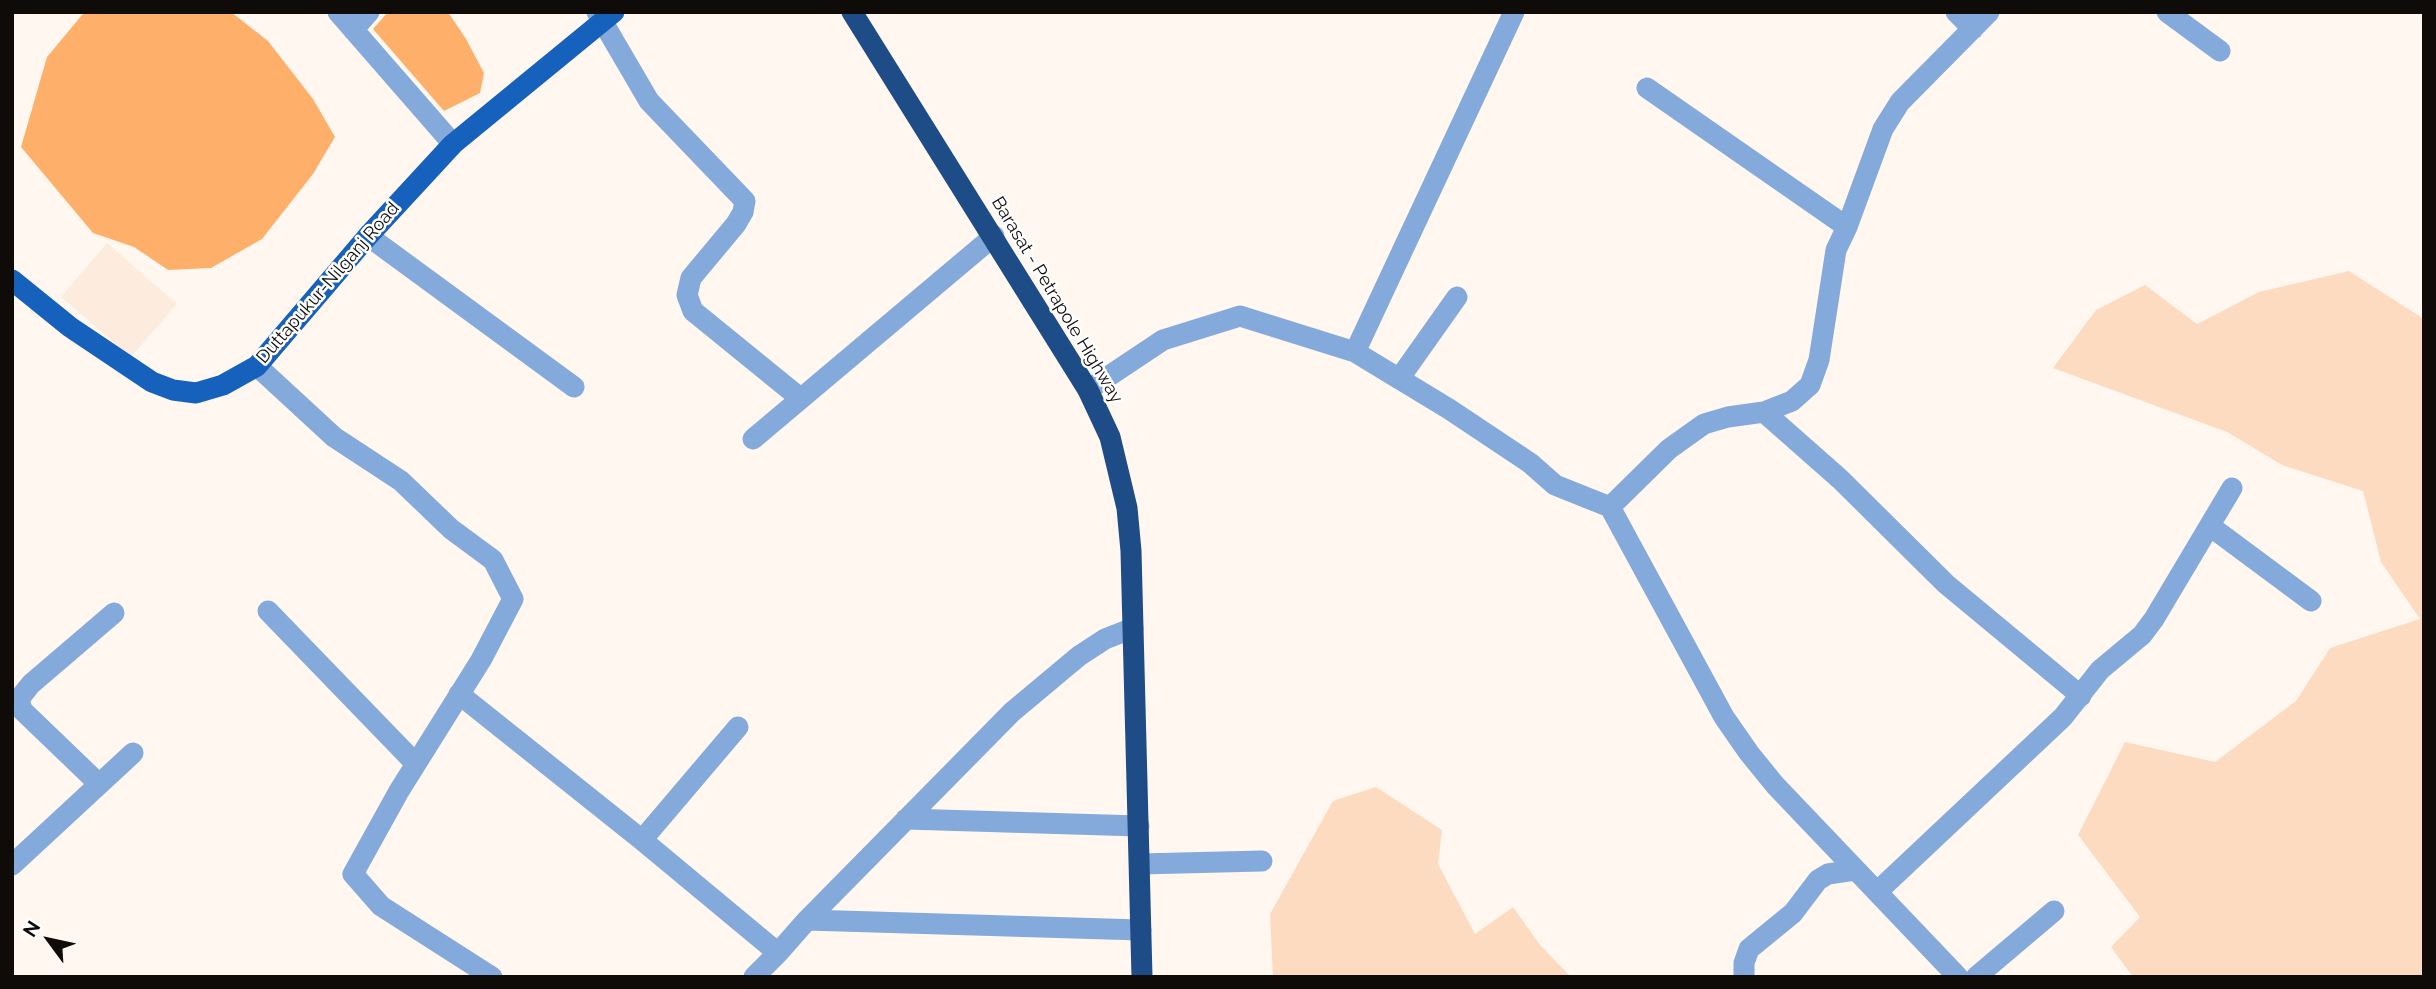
<!DOCTYPE html>
<style>
body{margin:0}
#map{position:relative;width:2436px;height:989px;overflow:hidden;background:#fff7f0;font-family:Raleway,sans-serif}
canvas{display:block}
.frame{position:absolute;inset:0;border:14px solid #0f0b09;pointer-events:none}
.north{position:absolute;left:14px;top:905px;width:70px;height:70px;-webkit-text-stroke:5px #fff;paint-order:stroke;rotate:303deg;font-size:19px;font-weight:700;line-height:28px;text-align:center;color:#0f0b09}
.north::after{content:'';display:block;margin:auto;width:24px;height:32px;background:#0f0b09;clip-path:polygon(50% 0,100% 100%,50% 72%,0 100%)}
</style>
<div id="map">
<canvas width="2436" height="989"></canvas>
<div class="frame"></div>
<div class="north">N</div>
</div>
<script>
const context = document.querySelector('canvas').getContext('2d');
context.lineJoin = 'round';
function fill(path, color) { context.fillStyle = color; context.fill(path, 'evenodd'); }
const poly = rows => new Path2D(rows.map(r => 'M' + r).join(''));
function trace(path, color, width, dash) { context.strokeStyle = color; context.lineWidth = width; context.lineCap = dash ? 'butt' : 'round'; context.setLineDash(dash || []); context.stroke(path); }
function label(font, color, halo, rows, align = 'center') {
  context.font = font + ' Raleway,sans-serif'; context.lineWidth = 5; context.setLineDash([]); context.textBaseline = 'middle'; context.strokeStyle = halo; context.fillStyle = color; for (const [text, x, y, turn = 0] of rows) {
    context.save(); context.translate(x, y); context.rotate((+turn || 0) * Math.PI / 180); context.textAlign = isNaN(turn) ? turn : align; if (halo) context.strokeText(text, 0, 0); context.fillText(text, 0, 0); context.restore();
  }
}
fill(poly([
 [107,243,177,304,131,357,61,297]
]), '#fdecde');
fill(poly([
 [2349,271,2424,319,2424,977,2133,977,2111,947,2140,917,2078,835,2125,742,2215,762,2296,701,2330,648,2420,619,2381,562,2363,491,2282,465,2227,432,2053,368,2096,310,2145,285,2197,324,2259,292],
 [1376,787,1442,830,1438,864,1475,934,1513,907,1540,945,1571,977,1273,977,1270,914,1333,801]
]), '#fddbc0');
fill(poly([
 [87,12,231,12,268,41,313,99,335,137,313,174,262,239,211,268,168,270,134,247,93,233,21,147,47,57,82,15],
 [388,12,448,12,466,39,484,73,480,93,444,111,373,29]
]), '#feb06b');
trace(poly([
 [338,12,453,144],
 [597,12,649,101,745,201,743,212,736,224,691,278,687,295,693,311,800,398],
 [1956,12,1973,29],
 [2167,12,2220,51],
 [353,30,369,12],
 [1647,88,1847,227],
 [368,236,574,387],
 [1355,352,1514,12],
 [257,366,334,437,401,481,451,529,493,560,513,599,481,660,399,791,353,874,381,906,492,977],
 [1399,379,1457,297],
 [1088,390,1163,340,1240,316,1355,352,1449,409,1530,463,1555,485,1610,507,1669,449,1704,424,1728,417,1764,412,1792,401,1810,385,1819,360,1836,250,1847,227,1883,129,1900,102,1989,12],
 [1764,412,1840,479,1946,584,2081,696],
 [753,439,994,236],
 [1610,507,1724,717,1749,753,1775,785,1958,977],
 [2210,526,2311,601],
 [268,611,416,764],
 [459,694,642,840,778,953],
 [99,784,22,710,19,699,31,684,114,613],
 [906,819,1139,826],
 [642,840,738,727],
 [1140,864,1262,861],
 [12,865,133,753],
 [1877,892,2063,717,2100,670,2142,635,2154,619,2232,488],
 [807,920,1141,930],
 [754,977,778,953,807,920,1012,712,1079,656,1105,639,1133,628],
 [1744,977,1744,963,1749,949,1793,913,1818,880,1828,874,1855,870],
 [1976,977,2054,911]
]), '#84a9db', 21);
trace(poly([
 [12,280,70,327,152,382,173,390,196,393,223,385,257,366,368,236,453,144,614,12]
]), '#1661bb', 21);
trace(poly([
 [852,12,1088,390,1110,437,1127,508,1131,551,1142,977]
]), '#1e4c87', 21);
label('18px', '#0f0b09', '#fff', [
 ["Duttapukur-Nilganj Road",328,283,-49],
 ["Barasat - Petrapole Highway",1057,300,59]
]);
</script>
